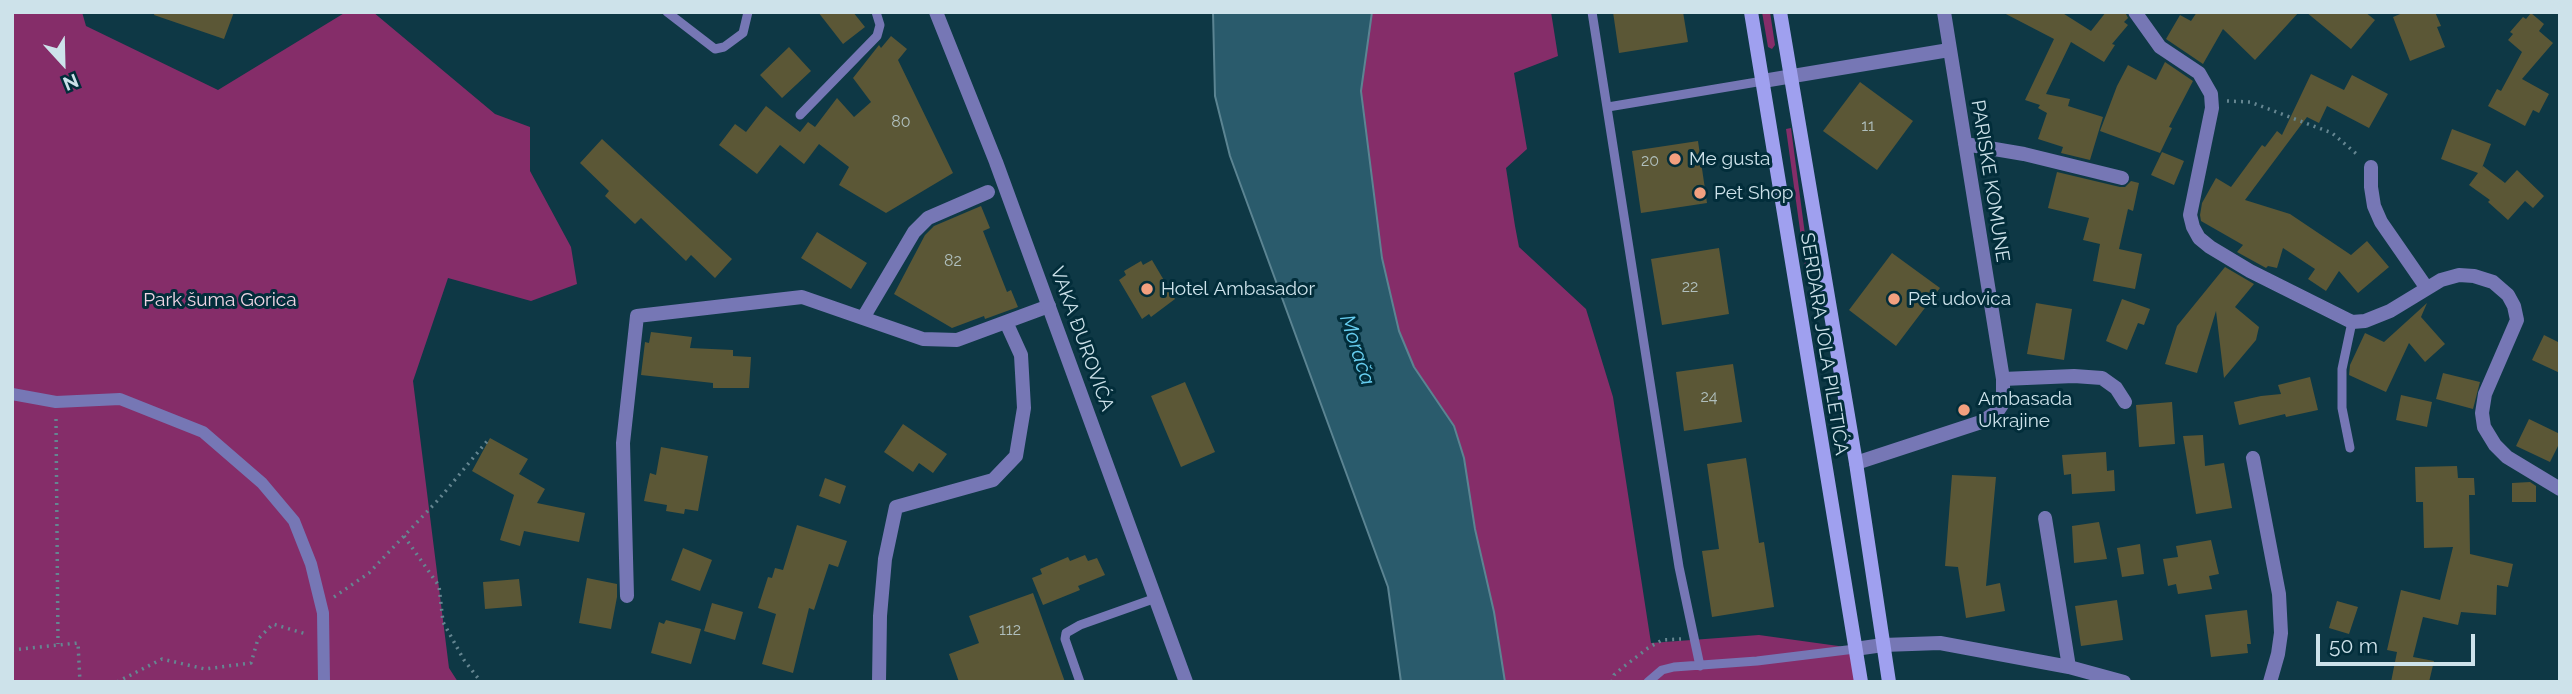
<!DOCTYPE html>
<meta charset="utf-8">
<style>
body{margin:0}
#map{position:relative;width:2572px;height:694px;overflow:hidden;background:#0e3845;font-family:Raleway,sans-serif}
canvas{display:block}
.frame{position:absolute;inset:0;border:14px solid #cde2ea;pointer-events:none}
.north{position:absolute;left:28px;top:28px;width:70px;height:70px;-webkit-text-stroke:5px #022d3a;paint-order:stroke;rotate:158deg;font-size:19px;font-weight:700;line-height:28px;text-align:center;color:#cde2ea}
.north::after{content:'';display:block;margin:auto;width:24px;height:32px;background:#cde2ea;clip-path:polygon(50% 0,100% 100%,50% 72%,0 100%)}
.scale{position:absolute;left:2316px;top:634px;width:159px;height:32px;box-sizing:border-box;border:4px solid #cde2ea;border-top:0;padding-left:9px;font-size:21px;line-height:24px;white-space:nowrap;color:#cde2ea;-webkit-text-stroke:5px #022d3a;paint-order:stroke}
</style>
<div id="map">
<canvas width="2572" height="694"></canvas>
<div class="frame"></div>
<div class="north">N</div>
<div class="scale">50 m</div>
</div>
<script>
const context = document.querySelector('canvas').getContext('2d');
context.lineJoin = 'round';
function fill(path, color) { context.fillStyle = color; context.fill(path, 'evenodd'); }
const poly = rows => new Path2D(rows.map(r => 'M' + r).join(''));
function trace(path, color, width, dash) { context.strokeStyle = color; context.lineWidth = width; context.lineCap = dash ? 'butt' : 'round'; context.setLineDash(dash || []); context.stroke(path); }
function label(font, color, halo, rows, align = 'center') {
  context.font = font + ' Raleway,sans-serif'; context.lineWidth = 6; context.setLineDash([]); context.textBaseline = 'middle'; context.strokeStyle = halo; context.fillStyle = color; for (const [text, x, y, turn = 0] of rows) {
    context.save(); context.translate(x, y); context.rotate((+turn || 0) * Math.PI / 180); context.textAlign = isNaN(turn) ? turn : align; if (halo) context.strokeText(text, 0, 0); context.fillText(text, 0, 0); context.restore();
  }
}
fill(poly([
 [12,12,82,12,86,26,218,90,346,12,373,12,495,114,530,127,530,171,571,247,577,284,531,301,448,278,413,381,449,668,458,682,12,682],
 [1372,12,1551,12,1558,56,1514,73,1527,149,1506,168,1515,226,1519,247,1586,309,1613,397,1651,643,1759,635,1860,649,1864,682,1505,682,1494,612,1475,529,1464,458,1454,426,1414,367,1399,331,1382,258,1361,91],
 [1762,12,1770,12,1775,45,1772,49,1768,47],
 [1791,128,1809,265,1811,285,1805,266,1786,129]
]), '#852d69');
const water = poly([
 [1213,12,1372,12,1361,91,1382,258,1399,331,1414,367,1454,426,1464,458,1475,529,1494,612,1505,682,1401,682,1388,587,1230,156,1215,96,1213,12]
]);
fill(water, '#2a5b6c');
trace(water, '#5b8492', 2);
fill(poly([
 [155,12,234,12,224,39,154,15],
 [818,12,853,12,865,27,843,44],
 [1613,12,1683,12,1688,42,1619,53],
 [2002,12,2061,12,2091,31,2106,12,2125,12,2128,18,2124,22,2128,25,2112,44,2115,45,2104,62,2071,42,2046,94,2070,99,2068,106,2103,117,2090,160,2061,153,2063,147,2038,139,2047,113,2038,108,2040,105,2025,100,2054,39],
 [2197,12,2299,12,2255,60,2223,29,2203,64,2166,39,2180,15,2191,21],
 [2306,12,2365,12,2375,20,2351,49],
 [2405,12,2435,12,2441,26,2437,27,2445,47,2410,61,2393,17],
 [2531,13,2544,24,2539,31,2553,43,2522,79,2549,94,2539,113,2533,110,2525,126,2488,106,2497,89,2501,91,2522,52,2508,40,2513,34,2510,32,2523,17,2526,19],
 [891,36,907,49,898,60,953,173,886,213,839,185,849,167,819,144,804,164,780,145,757,174,719,145,735,124,746,132,766,106,800,132,808,122,815,127,837,98,854,117,871,102,853,78,879,45,881,48],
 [789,47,811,71,782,98,760,75],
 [2165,62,2193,81,2169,127,2172,128,2160,153,2100,131,2117,86,2128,65,2156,80],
 [2311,74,2344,90,2352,75,2388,94,2369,128,2327,106,2319,123,2307,117,2245,200,2290,214,2351,255,2367,241,2389,267,2358,293,2339,271,2326,291,2308,279,2315,269,2283,248,2277,268,2268,266,2266,268,2237,252,2243,245,2201,221,2200,215,2202,203,2216,178,2231,187,2262,145,2265,147,2277,131,2282,135],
 [1860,82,1913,121,1877,170,1823,131],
 [2452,129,2491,144,2482,168,2483,166,2505,183,2517,170,2544,196,2533,208,2525,201,2508,220,2488,202,2490,200,2469,185,2478,173,2441,159],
 [602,139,732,259,715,278,691,255,686,261,641,218,635,224,605,196,609,191,580,163],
 [1698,141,1707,203,1641,213,1632,151],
 [2162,152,2184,161,2174,185,2151,175],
 [2057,172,2120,187,2125,187,2131,181,2139,183,2133,211,2128,209,2119,249,2142,254,2135,289,2093,281,2100,244,2083,240,2089,218,2048,208],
 [981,206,990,228,983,231,1007,292,1011,290,1018,307,985,319,984,316,952,328,894,294,925,235,934,226],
 [817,232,867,263,851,289,801,258],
 [1719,248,1729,314,1662,325,1651,259],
 [1892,253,1940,288,1896,346,1849,310],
 [1152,260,1175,299,1151,317,1149,314,1142,319,1119,280,1126,275,1124,271,1141,261,1143,265],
 [2225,267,2254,284,2235,307,2259,327,2256,340,2224,378,2216,311,2197,373,2165,364,2177,326],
 [2122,299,2150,309,2144,325,2138,323,2127,350,2106,341],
 [2036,303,2072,309,2064,360,2027,354],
 [2427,303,2421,317,2445,344,2425,362,2409,343,2386,392,2349,375,2350,365,2365,333,2384,342],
 [651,332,692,337,690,348,733,350,733,356,751,357,749,388,713,388,713,383,641,375,645,342,649,343],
 [2544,335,2560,343,2560,373,2532,360],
 [1733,364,1742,422,1684,431,1676,372],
 [2443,373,2480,382,2473,409,2436,399],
 [2310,377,2318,410,2286,417,2285,414,2239,425,2234,402,2261,396,2281,394,2278,385],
 [1185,382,1215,452,1181,467,1151,396],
 [2401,395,2432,402,2427,427,2396,420],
 [2172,402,2175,444,2139,447,2136,405],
 [2529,419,2560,434,2560,442,2550,462,2516,446],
 [903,424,947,454,933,473,919,463,913,472,884,452],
 [2203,435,2205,466,2224,463,2232,508,2196,514,2183,436],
 [490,438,528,459,519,474,545,489,537,503,585,513,579,542,524,531,520,546,500,540,514,495,472,471],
 [661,447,708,456,698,511,685,509,684,514,666,511,667,505,644,501,650,473,656,475],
 [2106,452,2107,471,2114,470,2115,491,2072,494,2071,474,2064,475,2062,455],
 [1746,458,1759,543,1764,542,1774,607,1712,617,1702,551,1719,549,1707,464],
 [2457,466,2458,478,2474,478,2475,495,2469,495,2470,554,2513,564,2508,587,2497,585,2496,615,2461,612,2458,625,2423,617,2413,657,2434,661,2429,682,2391,682,2397,652,2387,650,2401,590,2440,600,2453,547,2424,548,2423,502,2416,502,2415,467],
 [1952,475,1996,477,1986,586,2000,583,2005,611,1966,618,1958,567,1945,566],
 [825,478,846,486,840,504,819,496],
 [2530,482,2536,486,2536,502,2512,502,2512,483],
 [2099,522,2107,559,2074,563,2072,526],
 [797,525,847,541,838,567,829,564,814,610,809,608,793,673,762,664,776,614,758,608,768,577,772,578,775,568,783,570],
 [2211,540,2219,574,2209,576,2212,589,2178,594,2176,584,2168,586,2163,559,2178,557,2176,546],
 [2140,544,2144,574,2122,577,2117,548],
 [683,548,712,560,700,591,671,580],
 [1085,555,1088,561,1097,558,1105,575,1078,586,1080,590,1043,605,1032,578,1042,574,1040,569,1068,557,1070,561],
 [587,578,617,584,617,597,611,629,579,623],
 [519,579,522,606,485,609,483,582],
 [1033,593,1065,682,959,682,949,654,979,643,969,616],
 [2117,600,2123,640,2081,646,2075,606],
 [2337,601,2358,607,2349,634,2329,628],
 [712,603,743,612,735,640,704,631],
 [2247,610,2251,644,2247,644,2248,653,2211,657,2205,615],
 [666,620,701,629,691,664,651,653,659,622,664,624]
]), '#5b5736');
trace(poly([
 [2227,101,2250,102,2332,133,2359,156],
 [56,419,58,644],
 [404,536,439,586,443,622,464,660,481,682],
 [334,597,369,573,439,499,488,440],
 [12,650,78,643,80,682],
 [117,682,162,659,205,669,251,663,258,639,273,624,306,634],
 [1612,682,1614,675,1622,668,1648,648,1662,640,1681,639]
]), '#658691', 3.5, [2, 5]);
trace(poly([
 [667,12,715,49,724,47,743,33,748,12],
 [1592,12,1679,567,1700,666],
 [1608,107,1763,81],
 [800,115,877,36,880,25,876,12],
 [2350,448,2342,408,2342,369,2352,322],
 [1080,682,1065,639,1066,633,1080,625,1156,598],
 [1648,682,1662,670,1674,667,1757,661,1855,649]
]), '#7677b5', 9);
trace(poly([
 [12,394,56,402,120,399,203,432,262,483,294,521,311,564,323,613,324,682]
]), '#7677b5', 12);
trace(poly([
 [2135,12,2160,47,2199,73,2211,94,2212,108,2190,215,2193,227,2199,238,2210,247,2250,271,2352,322,2365,321,2390,311,2441,280,2459,275,2474,276,2493,282,2508,295,2514,306,2517,320,2485,394,2482,413,2484,427,2495,445,2507,457,2560,489],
 [1763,81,1949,50],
 [1965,144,2024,154,2122,178],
 [2371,167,2371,187,2374,206,2381,222,2426,287],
 [863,318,914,232,928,218,988,192],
 [2003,379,2074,376,2102,378,2116,388,2125,402],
 [2253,458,2279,594,2281,633,2278,654,2270,682],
 [1856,463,1981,422,1997,412,2003,403,2003,379,1944,12],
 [2045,518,2069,667],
 [627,596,623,443,637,316,802,297,923,339,957,340,1049,306],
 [1855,649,1883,645,1940,643,2069,667,2124,682],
 [879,682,880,616,885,559,896,507,993,480,1016,456,1024,408,1021,355,1006,322]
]), '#7677b5', 14);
trace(poly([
 [936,12,996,162,1186,682]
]), '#7677b5', 14);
trace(poly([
 [1751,12,1861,682],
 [1780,12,1856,463,1889,682]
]), '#9fa0ef', 14);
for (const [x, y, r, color] of [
 [1675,159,7,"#f2a07f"],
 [1700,193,7,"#f2a07f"],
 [1147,289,7,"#f2a07f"],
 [1894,299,7,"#f2a07f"],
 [1964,410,7,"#f2a07f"]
]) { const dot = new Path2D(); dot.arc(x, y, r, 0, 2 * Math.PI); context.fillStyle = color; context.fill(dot); trace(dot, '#022d3a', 2.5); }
label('16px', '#b0bfbd', null, [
 ["80",901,122],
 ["11",1868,126],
 ["20",1650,161],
 ["82",953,261],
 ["22",1690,287],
 ["24",1709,397],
 ["112",1010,630]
]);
label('19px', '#cde2ea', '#022d3a', [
 ["Me gusta",1689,159],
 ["Pet Shop",1714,193],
 ["Hotel Ambasador",1161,289],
 ["Pet udovica",1908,299],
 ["Ambasada",1978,399],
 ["Ukrajine",1978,421]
], 'left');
label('19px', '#cde2ea', '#022d3a', [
 ["PARISKE KOMUNE",1990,181,81],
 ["VAKA ĐUROVIĆA",1082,339,70],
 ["SERDARA JOLA PILETIĆA",1824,344,81]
]);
label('19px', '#f1d6e5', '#022d3a', [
 ["Park šuma Gorica",220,300]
]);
label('italic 21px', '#67cef0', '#022d3a', [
 ["Morača",1357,350,72]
]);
</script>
